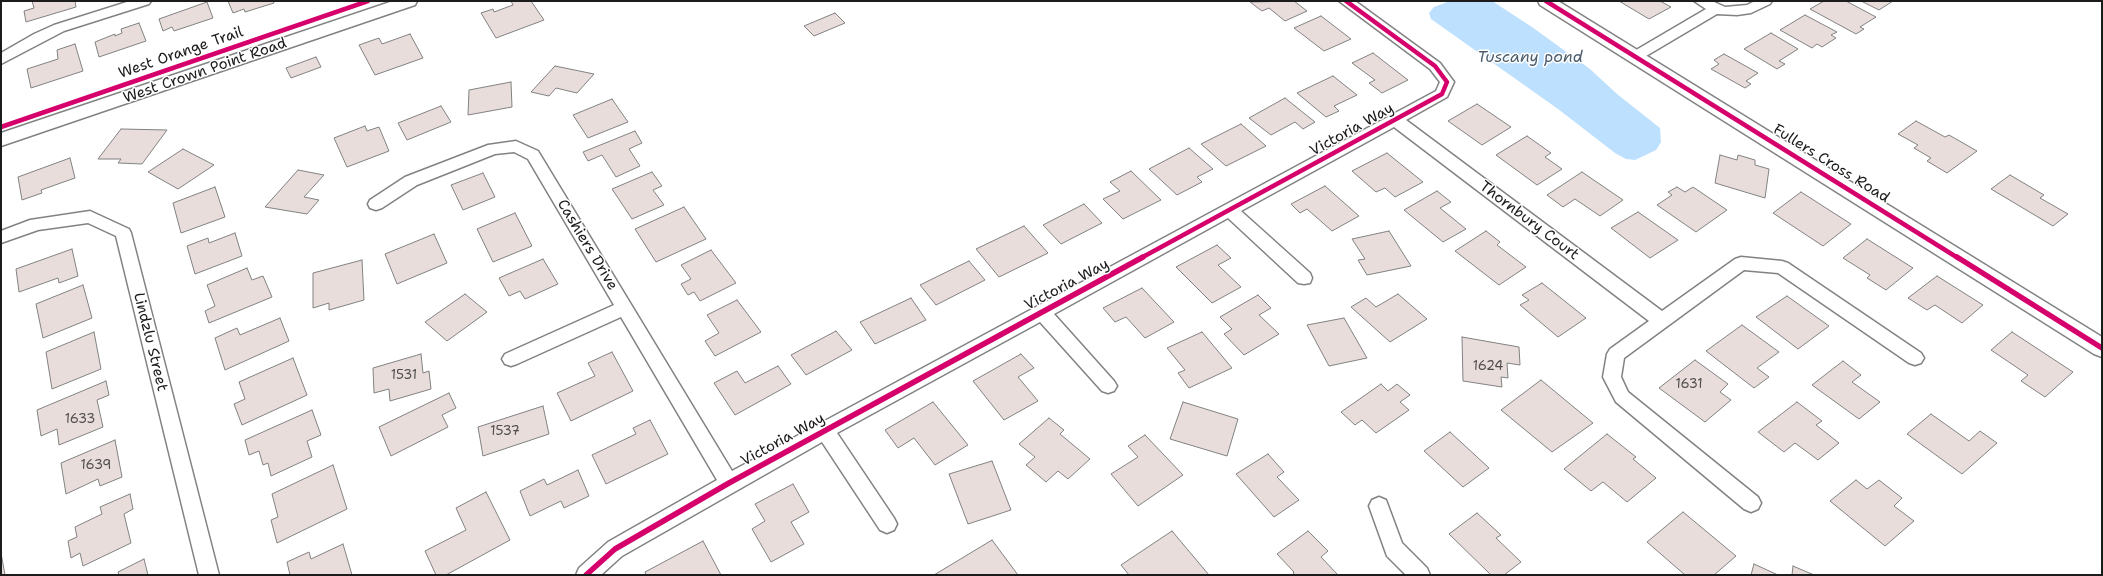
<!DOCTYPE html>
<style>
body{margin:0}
#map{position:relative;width:2103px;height:576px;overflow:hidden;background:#fff;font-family:"Shantell Sans",sans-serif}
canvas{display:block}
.frame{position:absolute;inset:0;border:2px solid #1c1c1c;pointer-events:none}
</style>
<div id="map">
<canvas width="2103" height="576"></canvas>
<div class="frame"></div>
</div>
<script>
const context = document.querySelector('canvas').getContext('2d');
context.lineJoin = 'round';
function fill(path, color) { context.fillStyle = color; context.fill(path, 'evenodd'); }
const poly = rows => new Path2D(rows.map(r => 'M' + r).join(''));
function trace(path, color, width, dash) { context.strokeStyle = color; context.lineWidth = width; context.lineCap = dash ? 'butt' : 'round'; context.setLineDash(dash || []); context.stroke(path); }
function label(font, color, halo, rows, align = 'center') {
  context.font = font + ' "Shantell Sans",sans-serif'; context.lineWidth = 3; context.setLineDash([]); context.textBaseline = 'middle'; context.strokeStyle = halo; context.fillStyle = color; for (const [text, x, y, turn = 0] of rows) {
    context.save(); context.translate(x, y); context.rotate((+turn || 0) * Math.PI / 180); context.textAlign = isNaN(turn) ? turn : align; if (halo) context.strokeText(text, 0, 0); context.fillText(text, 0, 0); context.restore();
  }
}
fill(poly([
 [1450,1,1492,1,1532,27,1590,69,1617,94,1660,128,1661,142,1656,150,1635,160,1626,159,1615,153,1558,109,1431,19,1429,13,1434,7]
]), '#bde0fe');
const building = poly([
 [32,1,75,1,76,7,26,22,24,11,34,8,32,1],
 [228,1,273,1,274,3,245,12,244,9,233,13,228,1],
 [511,1,531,1,544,20,496,38,481,13,493,9,494,12,513,5,511,1],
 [1294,1,1307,11,1285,21,1269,8,1262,11,1250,2,1294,1],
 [1619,1,1660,1,1671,7,1649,19,1619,1],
 [1824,1,1846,1,1876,17,1860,27,1864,29,1856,34,1810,9,1824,1],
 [1861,1,1893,1,1879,10,1861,1],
 [207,2,213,18,174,31,172,27,163,31,159,19,207,2],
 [835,13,845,23,814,36,804,26,835,13],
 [1805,15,1837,32,1831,35,1836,38,1822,47,1817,44,1812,48,1780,30,1805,15],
 [1321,16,1351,39,1324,51,1294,28,1321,16],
 [139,23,146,41,99,57,95,42,115,34,115,36,122,33,121,29,139,23],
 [1771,33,1798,49,1779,61,1785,64,1777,69,1744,49,1771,33],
 [410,34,423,58,375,75,359,45,379,38,382,44,410,34],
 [75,44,83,71,31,88,27,69,58,59,57,50,75,44],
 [1373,53,1408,80,1382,93,1369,83,1375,80,1352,63,1373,53],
 [1724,54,1758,73,1746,81,1751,84,1745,88,1711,69,1719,64,1714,60,1724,54],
 [316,57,321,67,291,78,286,68,316,57],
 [555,66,594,74,577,93,556,88,549,96,531,92,555,66],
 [1333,76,1357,95,1334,106,1339,111,1326,117,1297,93,1333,76],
 [511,82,512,107,468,115,469,90,511,82],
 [1285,98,1315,122,1303,129,1295,122,1271,135,1249,118,1285,98],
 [612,99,628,122,588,138,573,115,612,99],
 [1477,104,1511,127,1482,145,1448,121,1477,104],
 [441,106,451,122,407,140,398,123,441,106],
 [1916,121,1945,137,1949,135,1977,151,1947,173,1927,161,1931,158,1914,148,1918,145,1898,134,1916,121],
 [1241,124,1266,146,1226,166,1201,144,1241,124],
 [365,126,367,131,379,127,389,151,347,167,334,138,365,126],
 [121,129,167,130,142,164,118,163,121,159,98,159,121,129],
 [635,131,642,143,629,149,640,166,616,177,602,155,588,161,583,152,635,131],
 [1527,136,1551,153,1545,157,1562,169,1537,185,1496,155,1527,136],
 [1189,148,1213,169,1197,177,1202,182,1177,195,1149,169,1189,148],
 [183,149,214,165,178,189,148,172,183,149],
 [1387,153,1423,182,1395,197,1385,188,1376,192,1352,171,1387,153],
 [1720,155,1737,160,1738,155,1755,160,1755,165,1769,169,1765,198,1715,183,1720,155],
 [70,158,75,178,41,190,42,193,22,200,18,177,70,158],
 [298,170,324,175,304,197,319,200,307,214,265,207,298,170],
 [1131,171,1161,200,1123,219,1103,199,1120,191,1110,182,1131,171],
 [652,172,662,186,653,190,664,205,632,219,612,189,652,172],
 [1582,172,1623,200,1600,216,1575,199,1563,207,1547,195,1582,172],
 [483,173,495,197,463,210,451,185,483,173],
 [2010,175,2044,195,2040,198,2068,214,2053,226,1991,189,2010,175],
 [1325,186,1359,216,1332,231,1307,209,1300,213,1291,204,1325,186],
 [215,187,225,217,181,233,173,203,215,187],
 [1677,187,1685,192,1693,187,1727,210,1696,232,1657,205,1672,195,1668,192,1677,187],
 [1437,191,1451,202,1440,208,1466,229,1443,242,1404,210,1437,191],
 [1801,192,1851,224,1823,246,1773,213,1801,192],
 [1084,204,1102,223,1061,244,1043,225,1084,204],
 [684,207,706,239,656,262,635,229,684,207],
 [1638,212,1678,240,1650,258,1611,228,1638,212],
 [515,213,532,246,493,262,477,229,515,213],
 [1024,226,1048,253,999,277,976,249,1024,226],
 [1389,231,1411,266,1367,275,1358,260,1365,259,1352,239,1389,231],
 [1486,231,1500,242,1497,245,1526,267,1499,285,1455,251,1486,231],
 [235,233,242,256,195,274,187,246,208,238,209,243,235,233],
 [434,234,447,263,397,284,385,254,434,234],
 [1867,239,1913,268,1886,290,1867,278,1870,275,1843,258,1867,239],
 [1217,245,1231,258,1218,265,1241,287,1212,303,1176,267,1217,245],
 [72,249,78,276,59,283,58,278,19,292,16,269,72,249],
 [711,250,736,283,700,301,694,292,688,295,681,284,691,279,681,265,711,250],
 [543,259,558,284,525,299,520,291,509,296,499,278,543,259],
 [362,260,364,300,329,310,329,303,313,308,313,273,362,260],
 [969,261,985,280,936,305,920,285,969,261],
 [247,268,252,280,263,276,272,297,209,323,205,311,215,306,207,285,247,268],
 [1937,276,1983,305,1962,323,1935,305,1927,310,1908,298,1937,276],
 [1542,283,1586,318,1558,337,1520,305,1529,300,1522,295,1542,283],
 [83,285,92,318,43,338,36,304,83,285],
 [1142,288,1174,322,1145,338,1126,317,1115,322,1103,308,1142,288],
 [465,294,487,312,447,341,425,322,465,294],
 [1398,294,1427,319,1390,342,1351,307,1366,298,1376,307,1398,294],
 [1258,295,1271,308,1259,315,1279,334,1244,355,1224,334,1232,329,1220,317,1258,295],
 [1787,296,1829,326,1798,349,1756,317,1787,296],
 [911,298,926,320,875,344,860,322,911,298],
 [737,300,761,332,715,356,705,341,719,333,707,315,737,300],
 [280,318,289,341,225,370,215,338,237,328,240,335,280,318],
 [1344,318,1367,358,1329,366,1307,325,1344,318],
 [1742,325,1779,352,1757,368,1769,377,1754,388,1706,351,1742,325],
 [836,331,852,350,806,375,791,355,836,331],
 [94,332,101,369,52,389,46,352,94,332],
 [1202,332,1232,368,1189,388,1178,373,1185,370,1167,348,1202,332],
 [2012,332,2073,372,2045,397,2021,381,2028,375,1991,350,2012,332],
 [1462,337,1519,347,1520,365,1507,363,1508,378,1501,377,1502,387,1463,381,1462,337],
 [612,352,633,391,571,421,557,393,595,376,588,363,612,352],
 [421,354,423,373,429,371,431,389,390,401,389,389,374,393,373,368,421,354],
 [1021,354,1034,368,1018,377,1038,401,1004,420,973,381,1021,354],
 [293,358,307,395,242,425,234,404,245,399,239,382,293,358],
 [1695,360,1728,384,1720,392,1731,400,1705,422,1659,388,1695,360],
 [1843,361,1861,375,1852,382,1880,402,1859,419,1812,385,1843,361],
 [778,366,791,384,735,415,714,383,737,371,745,383,778,366],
 [1541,380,1593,423,1552,452,1501,410,1541,380],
 [106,381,109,395,97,400,103,427,59,445,57,429,41,436,37,410,106,381],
 [1381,384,1388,391,1397,384,1410,395,1400,402,1409,410,1376,433,1362,420,1355,425,1341,412,1381,384],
 [449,393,456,408,442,415,448,427,391,456,379,427,449,393],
 [933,402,968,445,935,465,914,438,898,448,885,430,933,402],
 [1183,402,1238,419,1227,456,1170,439,1183,402],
 [1797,402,1822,421,1816,425,1839,443,1818,460,1795,443,1784,452,1758,432,1797,402],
 [543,406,549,434,483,456,478,427,543,406],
 [312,410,321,435,307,441,312,457,271,476,268,463,263,465,259,451,249,455,245,440,312,410],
 [1931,414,1969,441,1980,431,1997,443,1962,474,1907,434,1931,414],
 [1049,418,1064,430,1060,434,1090,459,1068,479,1058,471,1046,482,1026,465,1035,457,1019,444,1049,418],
 [650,420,668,454,606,484,592,455,636,434,633,428,650,420],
 [1450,432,1489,468,1463,487,1424,451,1450,432],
 [1607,434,1636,457,1633,459,1656,478,1627,502,1603,482,1591,491,1564,469,1607,434],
 [1145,435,1183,475,1138,506,1111,474,1138,457,1128,446,1145,435],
 [115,440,122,477,100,486,98,479,66,494,61,463,115,440],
 [1268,454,1284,472,1277,477,1299,500,1274,517,1236,474,1268,454],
 [992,461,1011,510,968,524,949,474,992,461],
 [333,465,347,509,277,543,271,520,278,517,272,494,333,465],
 [578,470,589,496,564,508,561,501,530,516,520,491,544,479,547,485,578,470],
 [1856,480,1867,489,1879,480,1902,498,1894,506,1914,521,1885,546,1830,501,1856,480],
 [793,484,809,512,791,522,804,544,771,562,752,529,765,521,755,504,793,484],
 [486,492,510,540,446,575,436,575,425,551,466,530,456,508,486,492],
 [130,494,133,509,124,514,131,543,83,566,80,553,71,558,68,541,77,537,75,527,102,514,100,507,130,494],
 [1683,512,1736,556,1714,575,1685,575,1647,542,1683,512],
 [1477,513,1501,535,1496,538,1521,562,1504,575,1491,575,1449,534,1477,513],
 [1172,531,1209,575,1129,575,1121,565,1172,531],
 [1308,531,1328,551,1321,557,1338,575,1295,575,1293,573,1294,572,1277,554,1308,531],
 [992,540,1018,575,934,575,992,540],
 [703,541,721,575,646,575,645,572,703,541],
 [343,544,352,575,290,575,287,562,309,552,311,559,343,544],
 [1,553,5,575,1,575,1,553],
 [144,559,148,575,119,575,118,572,144,559],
 [1754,564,1778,575,1751,575,1754,564],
 [1793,566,1814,575,1792,575,1793,566]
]);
fill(building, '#e8dddb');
trace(building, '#828282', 1);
const minor = poly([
 [130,1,151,1,149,4,64,31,1,64,1,53,34,34,54,25,130,1],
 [1339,1,1355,1,1440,63,1454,82,1447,97,1406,120,1662,311,1735,259,1741,257,1782,261,1788,263,1921,353,1924,358,1921,363,1915,365,1909,363,1778,273,1744,270,1624,358,1621,377,1628,392,1758,497,1761,503,1758,509,1751,512,1744,509,1616,402,1603,377,1607,354,1610,349,1649,321,1394,127,1241,211,1310,273,1312,278,1310,283,1304,284,1298,283,1228,218,1054,314,1114,381,1117,386,1114,391,1108,393,1102,391,1040,322,837,433,894,518,897,524,894,530,887,533,880,530,822,442,622,556,601,575,576,575,579,568,608,542,717,480,621,317,517,364,511,366,505,364,502,359,505,354,614,305,528,159,514,152,495,154,417,185,382,208,376,210,370,208,368,204,370,200,405,177,488,145,516,141,538,151,732,471,1436,91,1440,82,1430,69,1339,1],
 [1694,1,1712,1,1725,7,1747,5,1755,1,1772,1,1770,4,1751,13,1737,15,1717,14,1641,59,1631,59,1629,56,1631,53,1706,9,1694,1],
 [90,211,129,229,131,233,219,575,199,575,116,236,88,223,38,230,1,243,1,231,30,220,90,211],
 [1379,497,1386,500,1402,543,1427,568,1430,575,1406,575,1387,556,1369,506,1372,500,1379,497]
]);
const tertiary = poly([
 [393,1,417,1,415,5,1,146,1,133,393,1],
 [1538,1,1558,1,2102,337,2102,357,2094,354,1540,5,1538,1]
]);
trace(minor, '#828282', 3);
trace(tertiary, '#828282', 3);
fill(minor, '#fff');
fill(tertiary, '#fff');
trace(poly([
 [1546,1,1958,258],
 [1,127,368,1],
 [1141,258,1442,94,1447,82,1435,66,1346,1]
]), '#d6006c', 4.5);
trace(poly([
 [1957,257,2102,348],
 [586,575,615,549,729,483,1143,257]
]), '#d6006c', 5.5);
label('13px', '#4f4c4c', null, [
 ["1624",1488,367],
 ["1531",404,376],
 ["1631",1689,385],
 ["1633",80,420],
 ["1537",505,432],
 ["1639",96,466]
]);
label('15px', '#1c1c1c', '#fff', [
 ["West Orange Trail",181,53,-19],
 ["West Crown Point Road",205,71,-19],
 ["Victoria Way",1352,130,-29],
 ["Fullers Cross Road",1831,164,32],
 ["Thornbury Court",1529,221,37],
 ["Cashiers Drive",587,245,59],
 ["Victoria Way",1067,285,-28],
 ["Lindzlu Street",150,342,76],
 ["Victoria Way",783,440,-29]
]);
label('italic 16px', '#4b5c6b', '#fff', [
 ["Tuscany pond",1530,58]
]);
</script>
